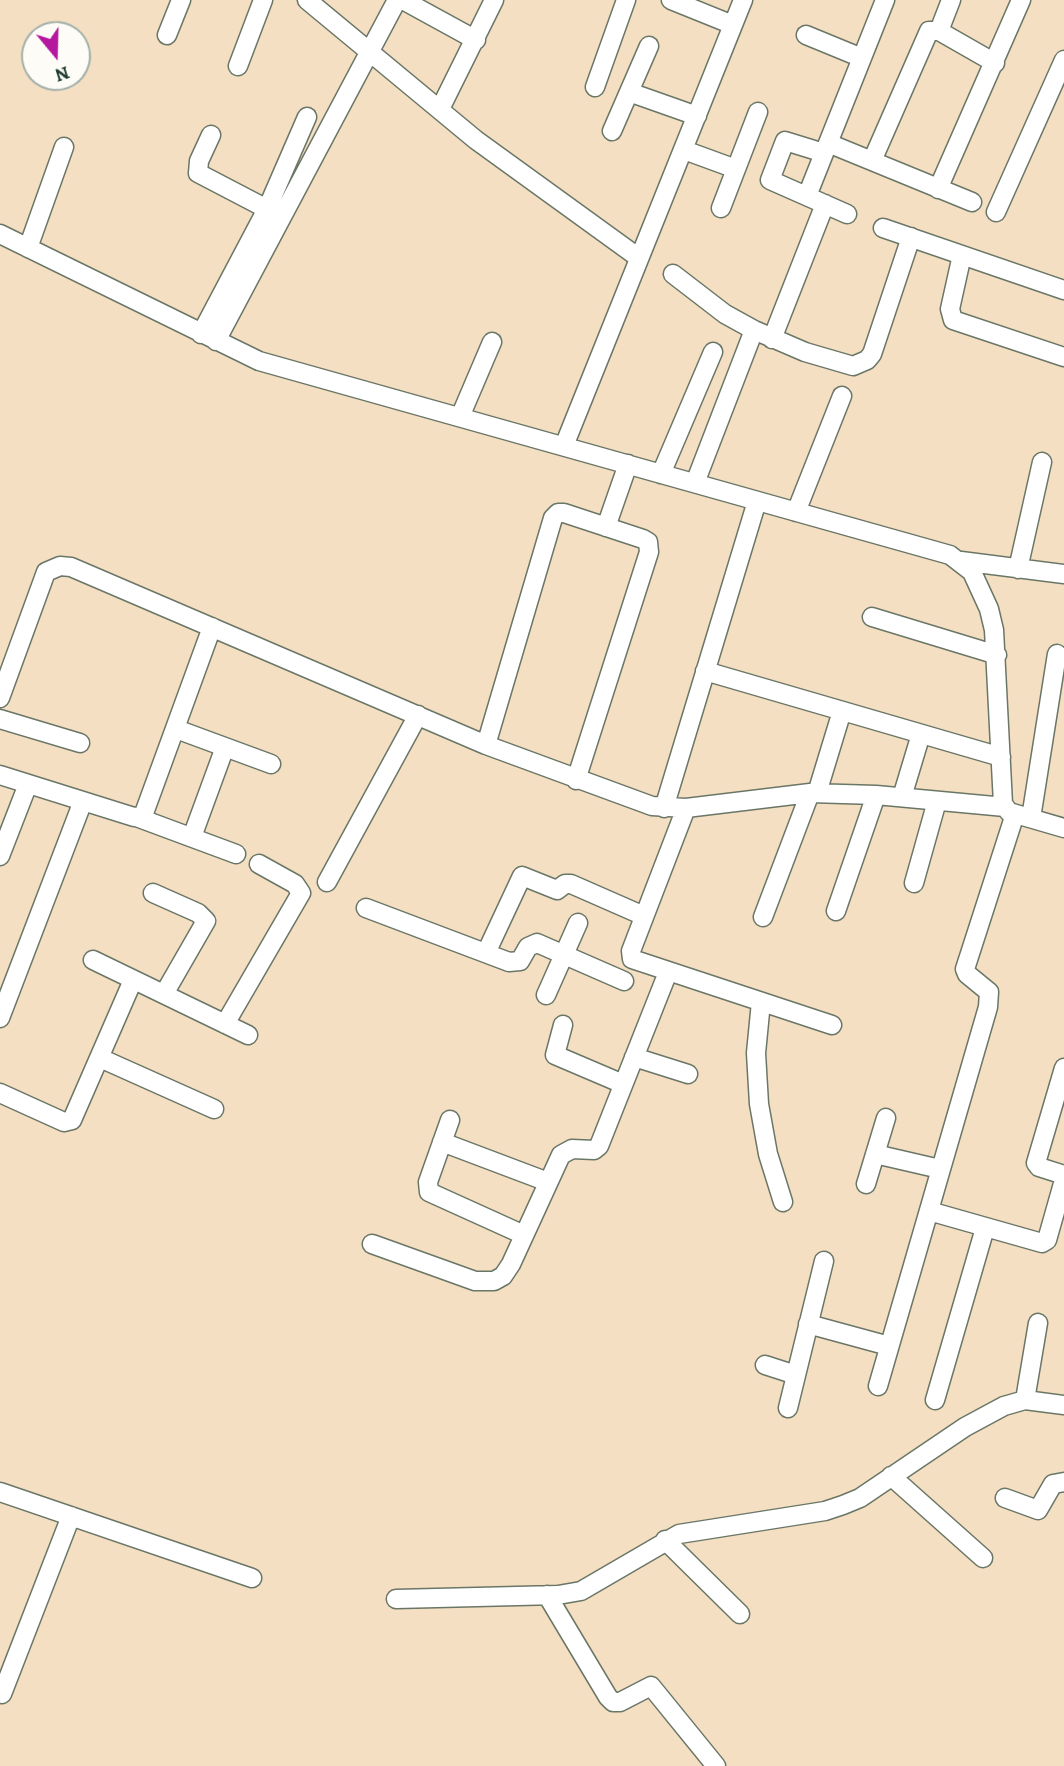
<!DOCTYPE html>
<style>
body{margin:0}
#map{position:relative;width:1064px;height:1766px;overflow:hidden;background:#f4dfc3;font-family:Alegreya,serif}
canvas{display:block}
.north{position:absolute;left:21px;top:21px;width:70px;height:70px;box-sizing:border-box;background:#fdfcf7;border:2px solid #a4b0a9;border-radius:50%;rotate:161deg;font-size:19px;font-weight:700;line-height:28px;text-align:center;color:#1f3d34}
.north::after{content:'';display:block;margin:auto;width:24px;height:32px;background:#b5179e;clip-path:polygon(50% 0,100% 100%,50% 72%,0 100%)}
</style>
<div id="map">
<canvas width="1064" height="1766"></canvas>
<div class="north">N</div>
</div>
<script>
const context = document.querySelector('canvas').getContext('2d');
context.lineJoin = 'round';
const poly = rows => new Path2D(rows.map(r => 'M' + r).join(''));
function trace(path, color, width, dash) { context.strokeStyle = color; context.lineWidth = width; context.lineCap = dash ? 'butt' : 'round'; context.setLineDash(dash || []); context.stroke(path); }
const minor = poly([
 [307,0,476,140,639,258],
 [403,0,476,40],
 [671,0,733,25],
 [939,31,951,0],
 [167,35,181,0],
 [806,35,862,58],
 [238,66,263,0],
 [595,87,626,0],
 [629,92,697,116],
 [440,109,494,0],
 [612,131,649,46],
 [211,135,199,161,198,173,267,209],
 [828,143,972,202],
 [684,150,736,169],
 [824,153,785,141,770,180,847,214],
 [872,161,929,31,939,31,995,63],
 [938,189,1021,0],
 [807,196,885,0],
 [721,208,758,112],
 [996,212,1064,60],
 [883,228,1064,290],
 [0,234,259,361,950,555,972,572,989,609,994,630,1003,804,1009,812,1064,828],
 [28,248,64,147],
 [962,255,950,309,953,320,1064,357],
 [673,274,725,314,754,330,805,352,853,366,867,360,872,354,911,237],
 [201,334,267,209,307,117],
 [772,339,825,204],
 [216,341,397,0],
 [460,417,492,342],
 [564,446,743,0],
 [661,474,713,352],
 [695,483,754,330],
 [796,512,842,396],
 [606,527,628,464],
 [961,561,1064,574],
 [1018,569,1042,462],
 [872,617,997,655],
 [705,671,1001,757],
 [0,698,46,572,60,566,71,567,486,745,652,806,686,808,810,793,876,795,1005,807],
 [0,719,80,743],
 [176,729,271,764],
 [486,745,553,518,558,513,564,513,643,539,648,542,649,552,576,780],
 [0,775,134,817,143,816,212,627],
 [817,793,842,711],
 [902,797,921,734],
 [664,808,757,501],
 [686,808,631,951,632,959,832,1025],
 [139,818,236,854],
 [1031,818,1057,654],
 [192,837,225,747],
 [0,856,28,784],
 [327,882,418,715],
 [914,883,937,801],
 [153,893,198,913,206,921,164,994],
 [366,908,509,962,520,961,528,947,537,943,624,981],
 [836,911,876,795],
 [763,917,810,793],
 [486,953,522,876,557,890,565,884,571,884,644,916],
 [93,960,248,1035],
 [546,995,578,923],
 [761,1002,756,1053,759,1104,768,1154,783,1202],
 [0,1018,83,801],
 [225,1024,301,893,295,884,259,864],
 [563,1025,555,1055,623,1084],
 [634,1057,688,1074],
 [100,1058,214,1109],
 [1064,1068,1036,1163,1039,1167,1064,1175],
 [0,1093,64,1122,72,1120,133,980],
 [450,1120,428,1182,429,1192,524,1235],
 [442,1142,548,1182],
 [875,1154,940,1169],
 [866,1184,886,1118],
 [929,1211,1042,1243,1047,1240,1064,1180],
 [372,1244,475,1281,494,1281,503,1276,511,1264,561,1155,572,1149,594,1150,599,1146,668,972],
 [808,1324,889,1346],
 [765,1365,796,1375],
 [878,1386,988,1007,989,992,967,974,965,969,1015,814],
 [935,1400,985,1228],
 [1025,1400,1038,1323],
 [788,1408,824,1261],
 [891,1476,983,1558],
 [0,1492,252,1578],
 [1005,1498,1038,1510,1053,1484,1064,1482],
 [665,1540,740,1614],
 [547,1595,608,1697,613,1702,620,1702,651,1686,716,1766],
 [396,1599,558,1595,581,1591,679,1534,825,1511,843,1505,860,1498,965,1427,1004,1406,1025,1400,1064,1405],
 [2,1694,71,1516]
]);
trace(minor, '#6a7666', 21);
trace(minor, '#fff', 18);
</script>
